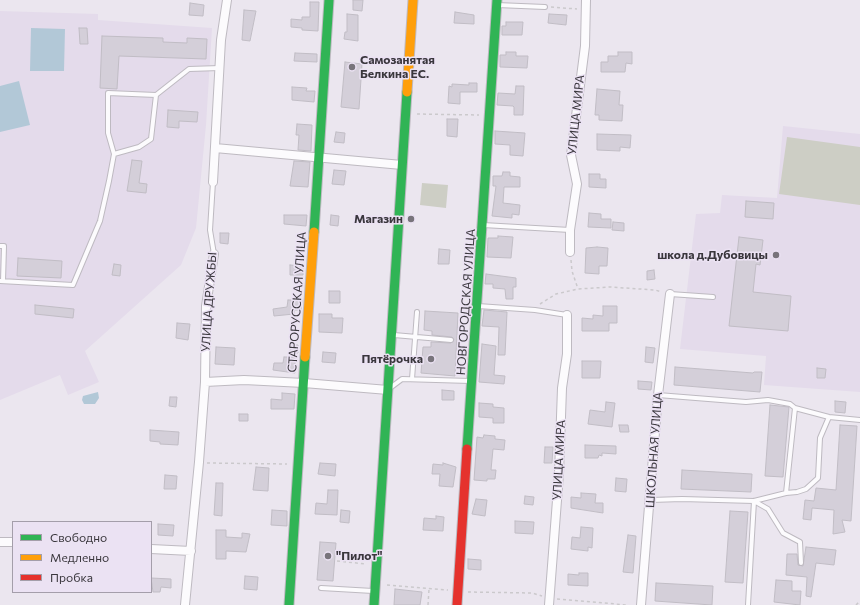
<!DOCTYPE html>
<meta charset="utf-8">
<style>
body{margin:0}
#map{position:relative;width:860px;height:605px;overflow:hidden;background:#ebe6ef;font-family:Commissioner,sans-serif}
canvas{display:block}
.legend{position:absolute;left:12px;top:521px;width:140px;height:72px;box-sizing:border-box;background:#ebe2f3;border:1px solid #a49eaa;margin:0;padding:5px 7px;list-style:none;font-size:12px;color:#3a373d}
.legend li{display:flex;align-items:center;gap:8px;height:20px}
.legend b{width:20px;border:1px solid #a49eaa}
</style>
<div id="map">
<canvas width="860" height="605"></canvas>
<ul class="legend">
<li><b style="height:5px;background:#30b455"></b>Свободно</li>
<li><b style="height:5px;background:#ff9f0a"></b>Медленно</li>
<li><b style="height:5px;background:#e5322d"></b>Пробка</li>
</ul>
</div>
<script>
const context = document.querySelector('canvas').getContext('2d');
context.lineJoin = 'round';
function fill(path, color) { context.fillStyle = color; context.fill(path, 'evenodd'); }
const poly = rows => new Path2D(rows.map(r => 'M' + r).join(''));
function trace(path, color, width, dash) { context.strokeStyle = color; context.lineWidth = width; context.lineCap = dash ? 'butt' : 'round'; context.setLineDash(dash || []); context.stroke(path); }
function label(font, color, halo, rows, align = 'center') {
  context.font = font + ' Commissioner,sans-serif'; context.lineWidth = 3; context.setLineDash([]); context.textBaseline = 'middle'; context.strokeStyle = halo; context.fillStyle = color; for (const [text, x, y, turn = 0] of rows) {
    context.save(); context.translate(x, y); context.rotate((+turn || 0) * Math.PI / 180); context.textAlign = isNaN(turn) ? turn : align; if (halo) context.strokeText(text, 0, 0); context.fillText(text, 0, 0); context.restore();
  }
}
fill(poly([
 [0,11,98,14,98,20,212,28,206,125,196,228,181,265,85,351,99,382,68,395,60,375,0,400],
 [783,126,860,134,860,392,764,385,766,356,680,349,696,214,720,213,722,195,777,198]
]), '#e4dbeb');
fill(poly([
 [787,137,860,147,860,205,779,194],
 [422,183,448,185,446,208,420,205]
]), '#cdcec5');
fill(poly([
 [31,28,65,29,64,71,30,71],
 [19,81,30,125,0,132,0,86],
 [98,392,99,398,95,404,84,404,82,400,83,396]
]), '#b2c8d7');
const building = poly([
 [353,0,363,0,362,11,353,10,353,0],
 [310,2,319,2,318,31,302,30,302,28,291,27,291,19,302,20,302,17,310,17,310,2],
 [190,3,204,5,203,16,189,15,190,3],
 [244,10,256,11,250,41,242,40,244,10],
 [455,12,474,15,474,24,454,23,455,12],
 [347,14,358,15,358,41,344,39,345,32,347,32,347,14],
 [549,14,567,15,566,25,548,23,549,14],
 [506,22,523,22,522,35,502,35,502,26,506,26,506,22],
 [79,28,87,28,88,44,80,44,79,28],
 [102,36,163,38,163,42,187,43,187,38,207,39,206,59,119,56,117,89,100,88,102,36],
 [506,52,516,52,516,56,528,56,527,68,500,67,500,55,506,55,506,52],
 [618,52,632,52,632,64,626,63,625,72,601,72,601,62,608,62,608,56,618,56,618,52],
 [295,53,317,54,317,62,294,61,295,53],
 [345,62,362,64,359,109,341,107,345,62],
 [469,83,477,83,477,92,460,92,460,104,448,103,449,86,452,87,452,84,469,85,469,83],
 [516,86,524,86,523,115,514,115,514,107,513,106,497,105,498,93,515,94,516,86],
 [292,87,307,88,306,91,315,91,314,102,292,100,292,87],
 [597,89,620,91,619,105,623,105,622,121,599,120,599,115,595,115,597,89],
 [168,110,198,112,197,122,179,121,179,128,167,127,168,110],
 [447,119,458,119,457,137,447,136,447,119],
 [297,124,312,125,311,151,298,150,299,135,296,135,297,124],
 [495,131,525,133,523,156,510,155,510,145,495,144,495,131],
 [336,132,345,133,344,143,334,142,336,132],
 [597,134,631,135,630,148,620,147,620,151,597,150,597,134],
 [132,160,142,161,139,183,147,184,146,193,127,191,132,160],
 [294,161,310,162,308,187,290,186,294,161],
 [334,170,346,171,344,185,332,184,334,170],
 [503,172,510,172,510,176,520,177,520,187,504,187,503,203,520,205,519,215,512,214,512,218,492,216,496,186,493,186,493,176,502,176,503,172],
 [589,174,600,174,600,179,606,179,606,188,589,187,589,174],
 [746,201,774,203,773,219,745,217,746,201],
 [589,213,601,214,601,219,611,219,611,228,588,227,589,213],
 [284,215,307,215,306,226,284,224,284,215],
 [331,215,339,216,338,226,330,225,331,215],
 [613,222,624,223,624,231,612,230,613,222],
 [220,233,229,233,228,244,220,243,220,233],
 [498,236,513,237,511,258,487,257,488,238,498,238,498,236],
 [739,237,763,240,760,265,756,264,753,292,791,296,788,331,729,326,739,237],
 [597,247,608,248,607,266,599,266,599,274,585,273,586,248,597,247],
 [439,249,450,250,449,264,438,264,439,249],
 [18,258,62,261,61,278,17,276,18,258],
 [114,264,121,265,120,276,112,275,114,264],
 [290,265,303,266,303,275,290,275,290,265],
 [654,270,655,279,647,280,647,271,654,270],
 [486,274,516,278,516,287,513,287,513,299,506,299,505,289,493,288,493,284,485,284,486,274],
 [329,291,340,291,340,303,329,303,329,291],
 [288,300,302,300,301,310,294,310,294,314,274,316,273,309,287,307,288,300],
 [35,305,74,309,73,318,35,314,35,305],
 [603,306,617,306,617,323,609,323,609,331,582,331,582,318,593,319,593,315,603,316,603,306],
 [484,310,507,312,505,355,498,355,499,327,482,326,484,310],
 [425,311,458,313,455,376,421,373,423,347,431,347,431,342,451,343,454,340,452,337,432,335,432,331,424,330,425,311],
 [319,314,332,314,332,318,343,318,342,333,319,332,319,314],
 [177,323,190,324,188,340,176,338,177,323],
 [482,344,496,346,494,375,505,376,504,384,479,382,482,344],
 [291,345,298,345,298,353,290,353,291,345],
 [216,347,235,348,234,365,215,364,216,347],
 [646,347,655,348,653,363,645,362,646,347],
 [323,352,336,353,335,363,322,362,323,352],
 [284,357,295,357,295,373,273,370,274,363,283,363,284,357],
 [582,361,601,361,600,378,582,378,582,361],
 [675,367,753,373,754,372,762,372,760,392,674,385,675,367],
 [817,368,826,369,825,378,817,378,817,368],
 [638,381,652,382,651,390,638,389,638,381],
 [442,390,454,391,454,400,442,400,442,390],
 [282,393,295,394,294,409,271,409,271,399,282,400,282,393],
 [170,397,177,397,176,407,169,406,170,397],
 [835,401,846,402,845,413,835,412,835,401],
 [606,402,615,403,612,427,588,424,590,410,605,412,606,402],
 [479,403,493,404,493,407,504,408,504,423,493,423,493,418,479,417,479,403],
 [770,405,789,407,783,477,765,476,770,405],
 [239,414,248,414,248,421,239,421,239,414],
 [619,425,628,425,629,432,620,432,619,425],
 [840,425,857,426,851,521,842,520,845,532,833,534,834,510,812,508,811,520,803,519,805,500,814,501,816,488,836,490,840,425],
 [150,430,179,432,178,445,160,444,160,442,150,441,150,430],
 [484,435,495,436,495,439,505,440,504,450,493,449,491,470,496,470,495,479,487,479,487,481,474,480,477,437,483,438,484,435],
 [585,445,616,446,616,454,602,453,602,456,599,455,598,458,585,458,585,445],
 [545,447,553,447,552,463,544,463,545,447],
 [320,463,336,464,335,476,318,474,320,463],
 [443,463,456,467,453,487,439,486,440,474,432,474,433,464,443,465,443,463],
 [256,467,269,468,268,491,253,490,256,467],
 [682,470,752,474,751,492,681,489,682,470],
 [165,475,177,476,176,489,164,489,165,475],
 [616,478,627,479,626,492,615,491,616,478],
 [216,483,223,483,222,516,214,515,216,483],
 [328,490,338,490,337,515,315,514,316,503,327,504,328,490],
 [581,493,596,494,595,503,603,503,603,513,571,508,571,497,581,498,581,493],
 [525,496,534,497,533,505,524,504,525,496],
 [476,499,487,500,485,516,472,514,476,499],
 [272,510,287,511,287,526,271,525,272,510],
 [341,510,350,511,349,523,340,522,341,510],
 [730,511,748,512,743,583,725,582,730,511],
 [436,516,444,517,443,531,423,530,424,518,436,519,436,516],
 [515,521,534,522,533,534,515,533,515,521],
 [158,524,174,525,173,536,158,535,158,524],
 [581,527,593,528,592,548,588,547,588,551,571,549,572,537,580,538,581,527],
 [216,530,226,530,226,537,242,538,242,533,250,534,246,552,226,551,226,559,216,559,216,530],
 [628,535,636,536,633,573,623,572,628,535],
 [320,542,336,543,333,581,317,580,320,542],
 [806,547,836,550,834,565,816,563,811,597,806,596,807,577,786,575,787,554,797,554,798,565,803,566,806,547],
 [468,559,481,560,481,570,468,569,468,559],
 [579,573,588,573,588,586,568,585,568,574,579,575,579,573],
 [245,576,258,577,257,590,244,589,245,576],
 [151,578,171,579,171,588,161,587,160,592,153,592,151,578],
 [776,580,792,581,792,591,801,591,800,605,774,602,776,580],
 [656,583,713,586,712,605,655,601,656,583],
 [395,589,422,592,420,605,394,605,395,589]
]);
fill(building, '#d4cfd9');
trace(building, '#c1bdc5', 1);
const lane = poly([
 [497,5,545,7],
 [114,154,139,147,151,139,156,95],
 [213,182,210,230,214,254],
 [483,225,570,230],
 [0,246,4,246,3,281],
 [0,281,73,285,100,221,109,181,114,154,108,133,108,93,156,95,189,69,220,68],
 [670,294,713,297],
 [478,306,535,310,567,315],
 [394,335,451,340],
 [412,379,417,312],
 [390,388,402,379,470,381],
 [658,395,746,402,768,400,790,404,795,408,786,493,754,501],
 [795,408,829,417,860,420],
 [786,493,797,492,806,489,818,478,820,438,829,417],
 [651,500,682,499,754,501,748,605],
 [754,501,768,509,783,533,800,542,801,563],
 [321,588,373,591]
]);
const street = poly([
 [215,148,402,165],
 [213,182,221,40,227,0],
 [570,252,570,230,577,184,571,155,585,46,586,0],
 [205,382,244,380,304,383,388,390],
 [0,542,13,542],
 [151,549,191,551],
 [185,605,199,462,205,382,206,306,214,254],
 [549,605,559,474,562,388,567,354,567,315],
 [641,605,658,395,670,294]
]);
const fast = poly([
 [314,232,329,0],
 [467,449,497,0],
 [289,605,305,357],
 [374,605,407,92]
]);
const slow = poly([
 [407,92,413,0],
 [305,357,314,232]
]);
const jam = poly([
 [457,605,467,449]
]);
trace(lane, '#bebac1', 6);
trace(street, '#bebac1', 10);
trace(fast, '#bebac1', 11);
trace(slow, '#bebac1', 11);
trace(jam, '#bebac1', 11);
trace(poly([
 [551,7,577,9],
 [417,114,479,115],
 [571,260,572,271,578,289],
 [540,304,556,294,578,289,610,287,655,290,662,292],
 [207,463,287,464],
 [337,561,366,564],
 [387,585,448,590],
 [468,592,532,593,542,596],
 [557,599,627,605],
 [428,605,429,589],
 [856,605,860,601]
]), '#cbc9cc', 1.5, [3, 3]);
trace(lane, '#fcfbfd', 4);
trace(street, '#fcfbfd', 8);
trace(fast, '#30b455', 9);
trace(slow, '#ff9f0a', 9);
trace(jam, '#e5322d', 9);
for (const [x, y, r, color] of [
 [352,67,4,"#78747b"],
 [411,219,4,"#78747b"],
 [776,255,4,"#78747b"],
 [431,359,4,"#78747b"],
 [328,556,4,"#78747b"]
]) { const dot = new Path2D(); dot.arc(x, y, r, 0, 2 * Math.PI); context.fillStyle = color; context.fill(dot); trace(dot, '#ebe2f3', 1.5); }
label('bold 12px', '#3a373d', '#ebe2f3', [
 ["Самозанятая",360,60,"left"],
 ["Белкина ЕС.",360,74,"left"],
 ["Магазин",403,219],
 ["школа д.Дубовицы",768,255],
 ["Пятёрочка",423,359],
 ["\"Пилот\"",336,556,"left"]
], 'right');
label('12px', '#3a373d', '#ebe2f3', [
 ["УЛИЦА МИРА",576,115,-84],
 ["УЛИЦА ДРУЖБЫ",209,302,-86],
 ["СТАРОРУССКАЯ УЛИЦА",297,302,-86],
 ["НОВГОРОДСКАЯ УЛИЦА",466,302,-86],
 ["ШКОЛЬНАЯ УЛИЦА",654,450,-86],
 ["УЛИЦА МИРА",559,460,-87]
]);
</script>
